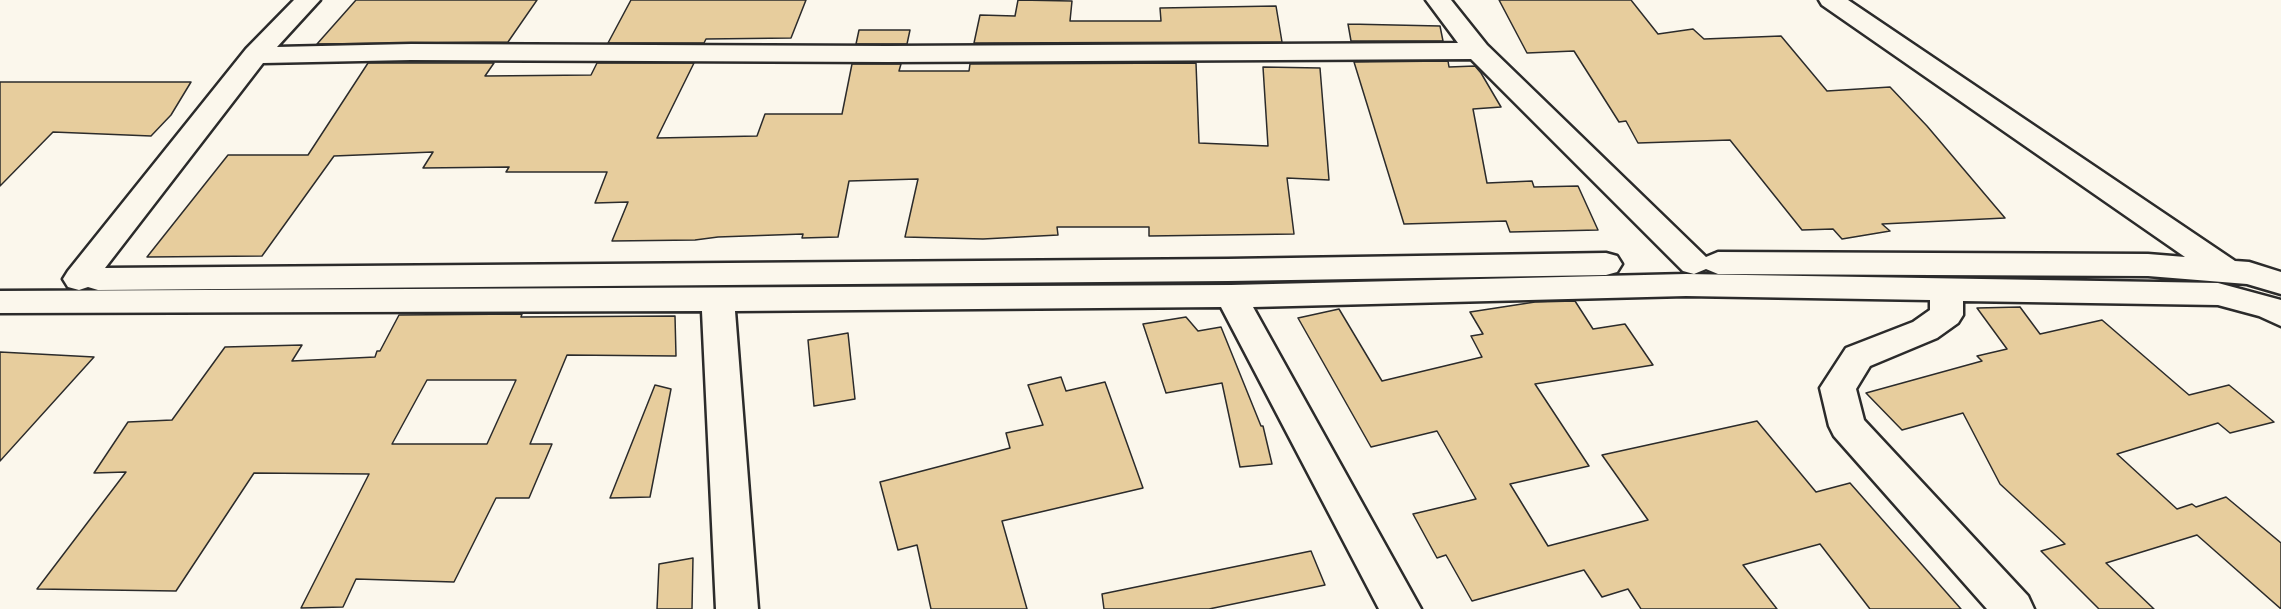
<!DOCTYPE html>
<style>
body{margin:0}
canvas{display:block;background:#fbf7ec}
</style>
<canvas width="2281" height="609"></canvas>
<script>
const context = document.querySelector('canvas').getContext('2d');
context.lineJoin = 'round';
function fill(path, color) { context.fillStyle = color; context.fill(path, 'evenodd'); }
const poly = rows => new Path2D(rows.map(r => 'M' + r).join(''));
function trace(path, color, width, dash) { context.strokeStyle = color; context.lineWidth = width; context.lineCap = dash ? 'butt' : 'round'; context.setLineDash(dash || []); context.stroke(path); }
const building = poly([
 [356,0,537,0,508,42,317,44,356,0],
 [631,0,806,0,791,38,706,39,704,43,608,43,631,0],
 [1018,0,1072,1,1070,21,1161,21,1160,8,1276,6,1282,42,974,43,980,15,1015,16,1018,0],
 [1499,0,1631,0,1658,34,1693,29,1704,39,1781,36,1827,91,1890,87,1927,126,2005,218,1882,224,1890,231,1842,239,1833,229,1802,230,1730,140,1638,143,1626,121,1619,122,1574,51,1527,53,1499,0],
 [1348,24,1440,26,1443,41,1351,41,1348,24],
 [859,30,910,30,907,44,856,44,859,30],
 [1448,61,1449,67,1475,66,1481,73,1501,107,1473,109,1487,183,1532,181,1534,187,1578,186,1598,230,1510,232,1506,221,1404,224,1354,62,1448,61],
 [368,63,494,63,485,76,591,75,597,63,694,63,657,138,757,136,765,114,842,114,852,64,901,64,899,71,969,71,970,64,1196,63,1199,143,1268,146,1263,67,1320,68,1329,180,1287,178,1294,234,1149,236,1149,227,1057,227,1058,235,983,239,905,237,918,179,849,181,838,237,802,238,803,234,718,237,695,240,612,241,628,202,595,203,607,172,506,172,509,167,423,168,433,152,334,156,262,256,147,257,228,155,308,155,368,63],
 [0,82,191,82,171,115,151,136,53,132,0,186,0,82],
 [1575,301,1593,329,1625,324,1653,365,1535,384,1589,466,1510,484,1548,546,1648,520,1602,455,1757,421,1816,492,1850,483,1961,609,1870,609,1820,544,1743,565,1777,609,1641,609,1628,589,1602,597,1584,570,1472,601,1446,555,1437,558,1413,514,1476,499,1437,431,1371,447,1298,318,1339,309,1382,381,1482,357,1471,336,1483,334,1470,312,1535,302,1575,301],
 [2020,307,2040,334,2102,320,2189,395,2229,385,2274,422,2230,433,2218,423,2117,454,2177,509,2192,504,2196,507,2226,497,2281,543,2281,609,2197,535,2106,563,2154,609,2099,609,2041,551,2065,544,2000,484,1963,413,1902,430,1866,393,1982,361,1977,356,2007,349,1977,308,2020,307],
 [522,314,521,317,675,316,676,356,567,355,530,444,552,444,529,498,496,498,454,582,356,579,343,607,301,608,369,474,254,473,176,591,37,589,126,472,94,473,128,422,172,420,225,347,302,345,292,361,375,357,377,351,380,351,399,315,522,314],
 [427,380,516,380,487,444,392,444,427,380],
 [1186,317,1198,331,1221,327,1261,426,1263,426,1272,464,1240,467,1222,383,1166,393,1143,324,1186,317],
 [848,333,855,399,814,406,808,340,848,333],
 [0,352,94,357,0,461,0,352],
 [1061,377,1066,391,1105,382,1143,488,1002,521,1027,609,931,609,917,545,898,550,880,482,1010,448,1006,433,1043,425,1028,385,1061,377],
 [655,385,671,389,650,497,610,498,655,385],
 [1311,551,1325,585,1209,609,1104,609,1102,594,1311,551],
 [693,558,692,609,657,609,659,564,693,558]
]);
fill(building, '#e7cd9d');
trace(building, '#2b2b2b', 1.5);
const street = poly([
 [294,0,320,0,277,47,411,44,888,46,1458,43,1426,0,1451,0,1487,45,1706,257,1718,252,2148,254,2185,257,1822,5,1819,0,1848,0,2235,261,2249,262,2281,272,2281,294,2247,284,2148,276,1718,274,1706,269,1694,274,1683,271,1471,59,888,62,411,60,263,63,105,268,1228,259,1606,253,1617,256,1622,264,1617,272,1606,275,1228,281,98,290,88,287,79,290,68,287,63,279,68,271,246,49,294,0],
 [1686,274,2218,283,2281,300,2281,326,2259,316,2218,305,1963,301,1963,315,1958,323,1937,338,1870,366,1856,389,1864,420,2028,596,2034,609,1987,609,1834,436,1829,426,1820,388,1846,348,1913,322,1930,310,1930,300,1686,296,1253,307,1421,609,1379,609,1221,307,735,311,758,609,716,609,702,311,0,313,0,291,1231,285,1686,274]
]);
trace(street, '#2b2b2b', 5);
fill(street, '#fbf7ec');
</script>
